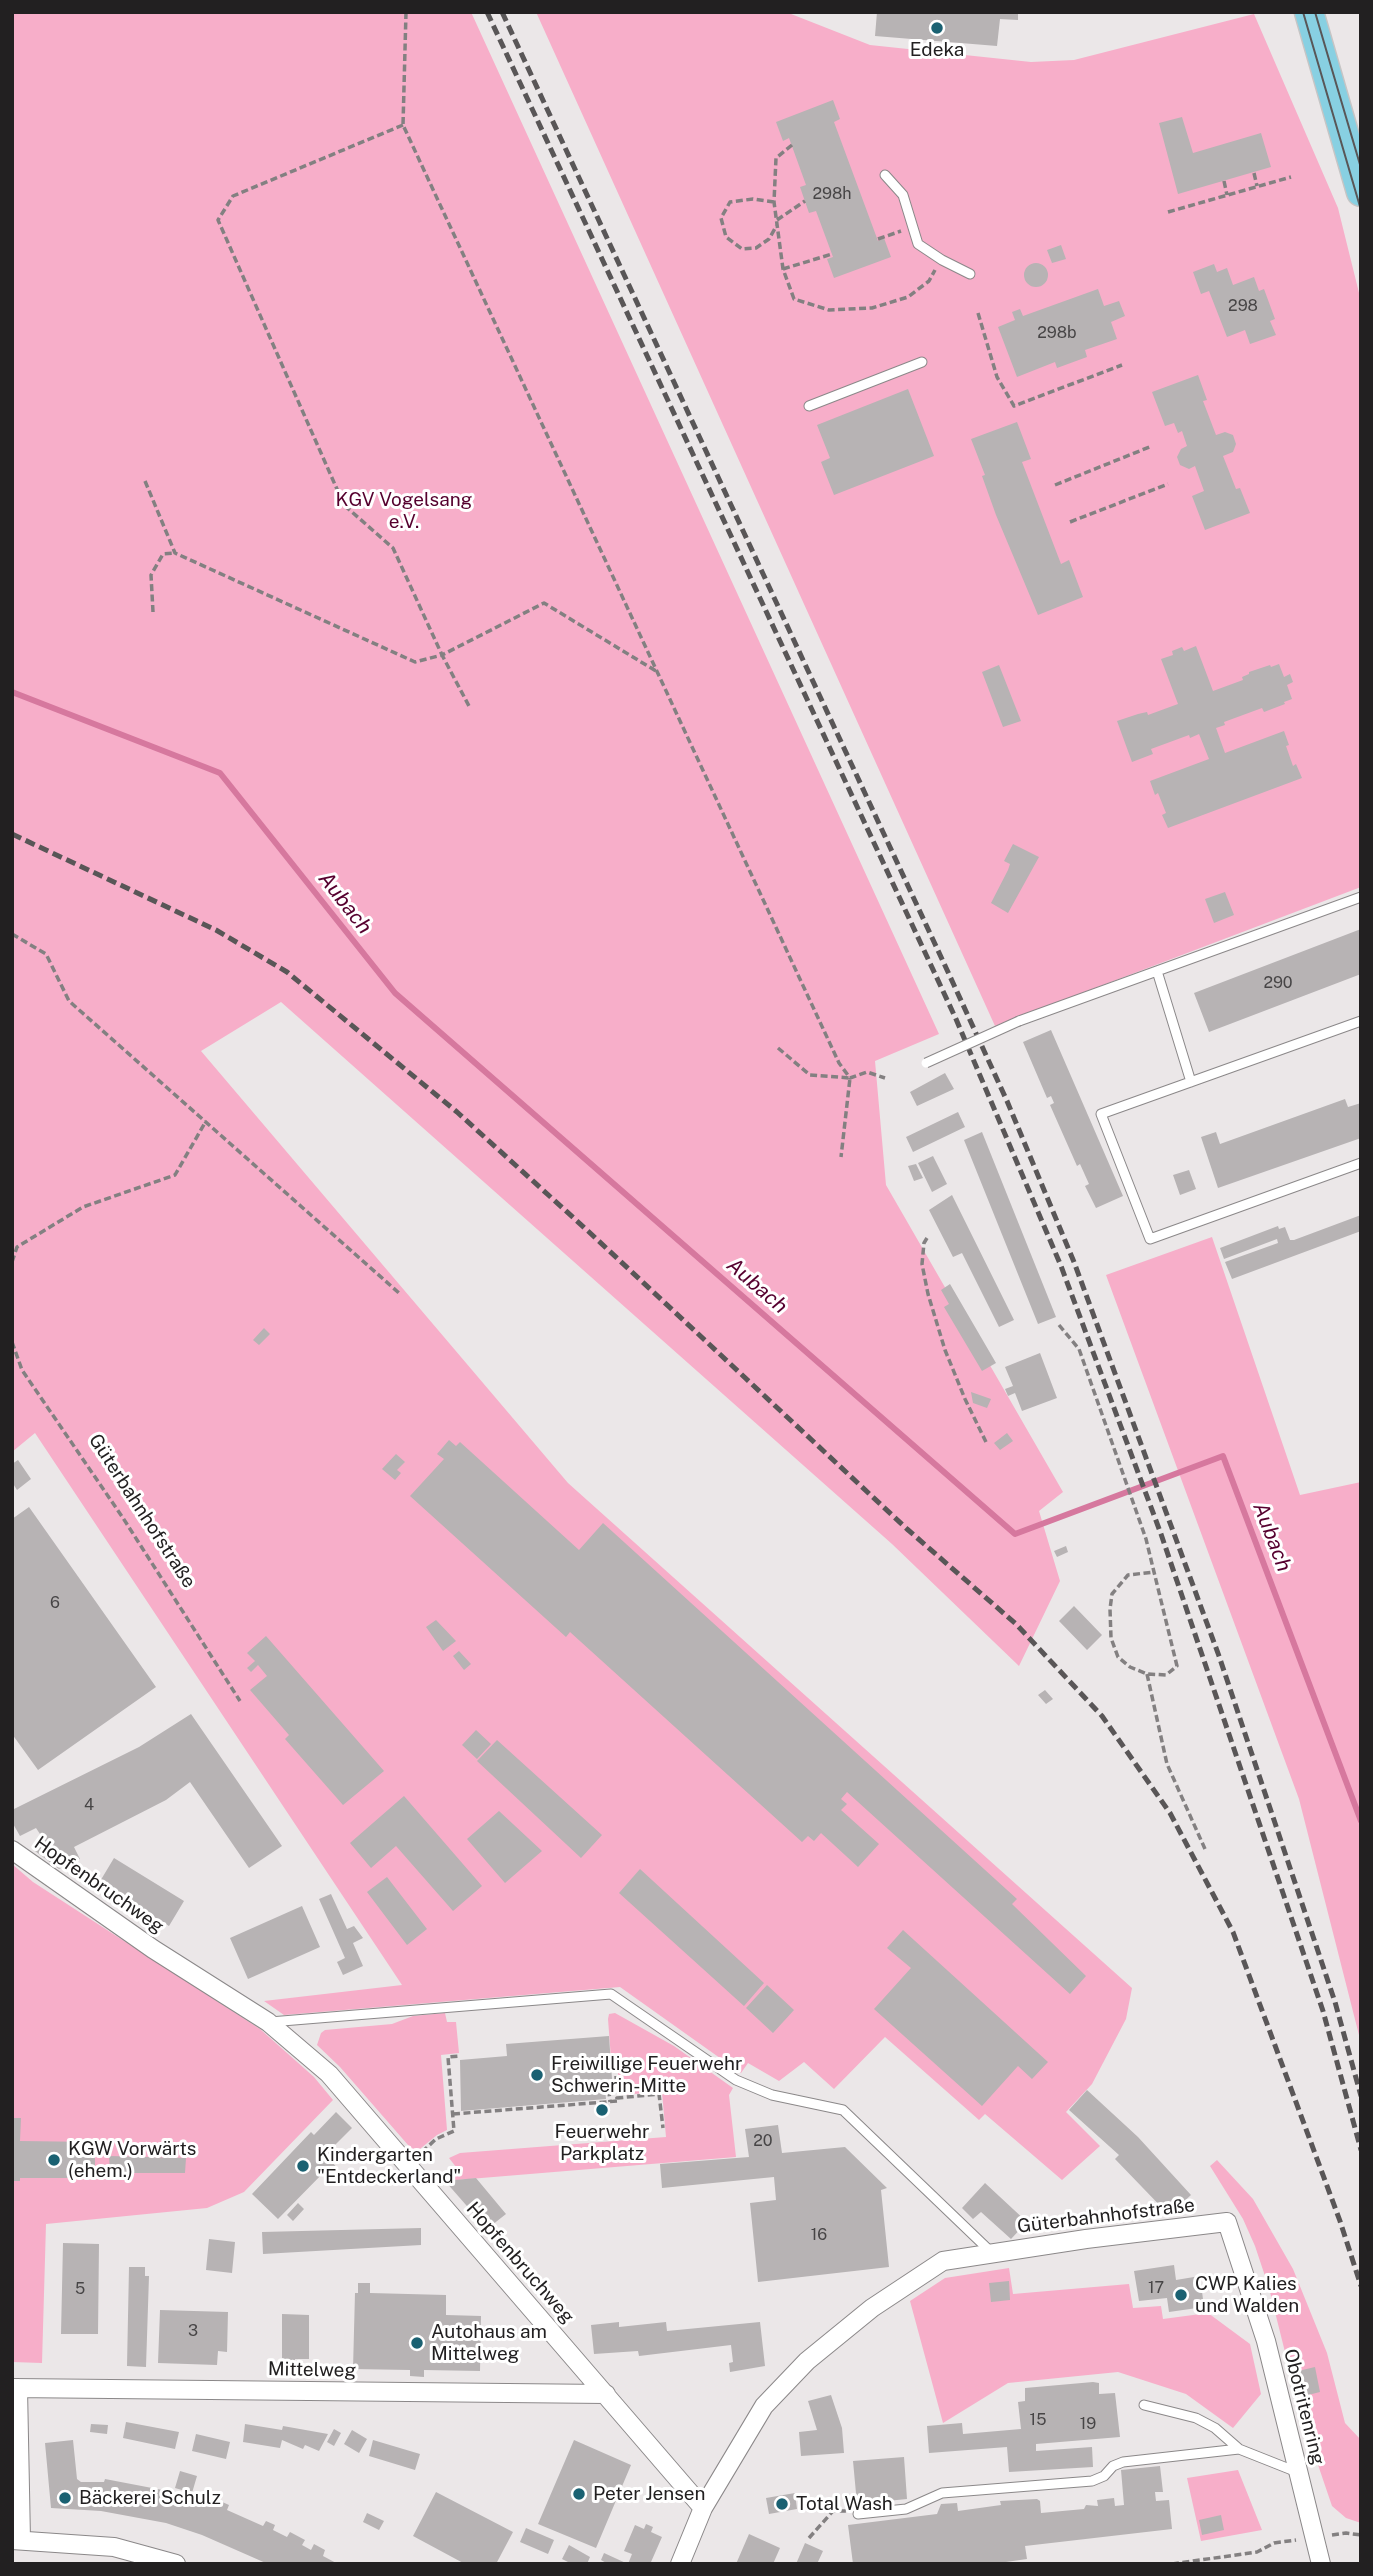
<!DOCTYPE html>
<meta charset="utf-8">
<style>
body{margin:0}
#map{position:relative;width:1373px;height:2576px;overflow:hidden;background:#ebe7e8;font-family:"Public Sans",sans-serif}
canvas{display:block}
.frame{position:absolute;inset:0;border:14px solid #222021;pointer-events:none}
</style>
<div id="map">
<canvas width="1373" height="2576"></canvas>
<div class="frame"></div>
</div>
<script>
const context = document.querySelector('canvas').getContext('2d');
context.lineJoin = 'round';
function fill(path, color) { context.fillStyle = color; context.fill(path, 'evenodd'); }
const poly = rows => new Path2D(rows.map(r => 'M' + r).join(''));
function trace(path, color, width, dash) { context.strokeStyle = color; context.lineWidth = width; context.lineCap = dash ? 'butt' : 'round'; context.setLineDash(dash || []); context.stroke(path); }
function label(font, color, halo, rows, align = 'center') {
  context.font = font + ' "Public Sans",sans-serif'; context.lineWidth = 6; context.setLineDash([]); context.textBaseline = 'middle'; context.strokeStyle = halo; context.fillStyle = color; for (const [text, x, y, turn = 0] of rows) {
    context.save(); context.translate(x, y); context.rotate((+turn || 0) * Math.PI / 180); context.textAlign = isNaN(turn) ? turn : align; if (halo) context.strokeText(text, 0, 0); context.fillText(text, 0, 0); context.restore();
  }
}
fill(poly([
 [12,12,471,12,939,1034,875,1061,886,1185,1063,1492,1039,1511,1060,1581,1019,1666,892,1544,281,1002,201,1051,568,1483,1132,1988,1126,2019,1092,2084,1066,2112,1100,2146,1062,2180,985,2114,979,2120,885,2037,834,2089,804,2062,779,2081,748,2063,741,2073,620,1987,284,2015,264,2001,402,1985,35,1433,12,1452],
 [536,12,786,12,870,45,1031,62,1074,60,1254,14,1338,208,1361,301,1361,887,995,1026],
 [1212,1237,1300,1495,1361,1482,1361,2043,1299,1799,1106,1275],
 [12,1864,33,1882,260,2029,314,2077,333,2100,244,2192,207,2208,46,2224,42,2363,12,2362],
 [445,2013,447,2022,456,2022,459,2053,441,2055,447,2130,437,2135,415,2153,340,2067,317,2045,321,2033,325,2030,392,2024,413,2016],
 [615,2013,674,2046,733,2088,729,2095,736,2157,445,2181,443,2179,456,2167,449,2158,460,2153,666,2137,662,2092,620,2095,618,2072,612,2072,608,2019,609,2014],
 [1217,2160,1253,2199,1293,2269,1327,2353,1345,2423,1361,2440,1361,2523,1346,2518,1332,2506,1300,2412,1269,2288,1255,2246,1243,2219,1210,2166],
 [1009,2268,1013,2294,1129,2284,1133,2308,1161,2306,1163,2319,1208,2313,1250,2344,1261,2394,1233,2428,1186,2394,1118,2372,1008,2383,943,2423,910,2301,945,2278],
 [1238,2470,1262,2530,1201,2541,1187,2478]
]), '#f7aec9');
trace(poly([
 [12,692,220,773,395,993,1015,1534,1223,1456,1361,1821]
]), '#d6789e', 6);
fill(poly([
 [877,12,1018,12,1018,20,1000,19,997,46,875,36],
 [833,100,840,119,834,122,878,241,884,238,891,257,834,278,827,259,833,257,816,211,809,213,800,187,806,185,789,138,783,141,776,122],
 [1182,117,1193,153,1261,133,1271,167,1178,194,1159,123],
 [1061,245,1066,259,1052,263,1047,250],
 '1024 275a12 12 0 1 1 24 0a12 12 0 1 1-24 0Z',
 [1214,264,1217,272,1227,268,1233,285,1254,277,1259,291,1264,289,1275,319,1270,321,1276,335,1250,344,1245,330,1227,337,1209,291,1201,294,1193,272],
 [1098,289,1104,306,1119,301,1125,316,1111,322,1117,339,1085,350,1087,357,1057,368,1055,362,1017,377,998,327,1015,320,1012,312,1020,309,1023,316],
 [1198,375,1207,400,1203,401,1216,435,1225,432,1233,435,1236,444,1233,452,1223,456,1236,489,1240,488,1250,513,1205,530,1192,496,1204,491,1195,466,1189,469,1180,465,1177,457,1181,449,1187,446,1182,431,1178,433,1174,423,1165,426,1152,392],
 [908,389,934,456,834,495,821,462,830,458,817,425],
 [1017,422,1031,459,1022,462,1061,564,1069,560,1083,597,1038,615,996,515,982,476,985,475,971,439],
 [1196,646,1213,691,1243,680,1242,677,1249,674,1249,672,1270,665,1271,667,1279,664,1284,677,1290,674,1293,682,1287,685,1292,699,1284,702,1285,704,1264,712,1262,708,1224,722,1225,725,1216,728,1225,753,1284,731,1289,745,1286,746,1293,766,1296,764,1302,778,1168,828,1162,815,1166,813,1158,793,1155,795,1150,781,1209,759,1199,734,1190,738,1189,735,1151,749,1153,754,1132,762,1117,721,1138,714,1147,712,1148,715,1178,704,1161,659,1173,655,1172,651,1182,647,1184,651],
 [999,665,1021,721,1003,727,982,672],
 [1013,844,1039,857,1008,913,991,903,1008,870,1010,864,1004,861],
 [1225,892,1234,915,1214,923,1205,899],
 [1361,929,1361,974,1209,1032,1194,993],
 [1051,1030,1123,1196,1096,1208,1085,1186,1089,1184,1080,1164,1077,1166,1050,1105,1054,1103,1051,1096,1047,1098,1023,1042],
 [945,1073,954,1089,917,1106,910,1092],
 [1345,1099,1348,1107,1361,1103,1361,1138,1218,1188,1201,1137,1216,1132,1220,1144],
 [958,1112,965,1127,913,1152,906,1137],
 [982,1132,1056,1317,1038,1324,964,1140],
 [933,1156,947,1184,932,1192,918,1163],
 [916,1164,923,1178,914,1181,908,1166],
 [1189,1170,1196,1189,1180,1195,1173,1175],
 [952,1195,1014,1320,999,1327,962,1253,953,1257,929,1210],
 [1361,1215,1361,1231,1232,1279,1225,1262,1278,1243,1277,1239,1224,1259,1220,1248,1278,1226,1279,1229,1285,1227,1290,1240,1294,1240],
 [950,1284,996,1363,982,1371,944,1307,949,1304,941,1290],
 [264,1328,270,1334,259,1345,253,1340],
 [1040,1353,1057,1398,1022,1411,1015,1393,1008,1396,1005,1389,1013,1386,1005,1367],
 [971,1392,991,1399,987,1408,973,1403],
 [1007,1433,1013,1441,1000,1450,994,1443],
 [449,1440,456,1446,460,1442,579,1550,603,1523,1017,1899,1012,1904,1086,1976,1070,1994,847,1792,841,1799,847,1804,841,1810,879,1844,858,1867,821,1833,814,1841,808,1836,802,1842,570,1632,566,1637,410,1496,444,1459,437,1454],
 [396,1454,405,1462,397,1470,401,1473,395,1480,382,1469],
 [18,1460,31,1479,17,1490,12,1482,12,1464],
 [29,1507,156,1687,38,1770,12,1734,12,1519],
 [1066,1546,1068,1552,1057,1557,1054,1551],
 [1074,1606,1102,1635,1087,1650,1059,1621],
 [436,1620,456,1641,443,1651,426,1627],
 [266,1636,384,1771,343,1805,285,1739,289,1735,250,1690,267,1676,258,1665,251,1672,247,1668,255,1661,247,1653],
 [459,1651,471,1664,464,1670,453,1656],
 [1045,1690,1053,1699,1046,1704,1038,1695],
 [191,1714,282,1846,249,1868,190,1782,166,1800,74,1847,80,1859,59,1869,35,1851,40,1834,36,1828,20,1836,12,1822,12,1810,139,1747],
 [476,1730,491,1744,477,1759,462,1745],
 [497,1740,602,1835,581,1858,477,1761],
 [404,1796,482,1886,453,1911,396,1846,371,1868,350,1843],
 [499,1811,542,1851,505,1883,467,1839],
 [114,1858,184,1901,169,1926,99,1883],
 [640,1869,764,1983,744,2006,619,1893],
 [387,1877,427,1929,407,1945,367,1892],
 [331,1894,347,1929,354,1926,363,1938,353,1943,363,1966,343,1975,337,1962,345,1958,319,1899],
 [302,1906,320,1947,248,1979,230,1938],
 [903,1930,1048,2062,1032,2079,1018,2066,982,2106,874,2009,911,1968,887,1948],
 [767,1985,794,2010,773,2033,746,2008],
 [609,2036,612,2079,604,2079,606,2099,461,2111,460,2060,507,2056,506,2044],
 [1087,2090,1138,2137,1191,2195,1169,2215,1115,2159,1119,2155,1069,2110],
 [336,2112,352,2128,329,2151,333,2163,341,2173,328,2168,278,2219,252,2194,311,2132,314,2135],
 [12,2118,21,2118,20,2141,95,2142,95,2178,20,2178,20,2181,12,2181],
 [778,2125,782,2153,845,2147,887,2188,881,2190,889,2267,758,2282,750,2203,776,2200,774,2177,662,2188,660,2164,749,2157,745,2129],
 [109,2156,186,2158,185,2173,110,2173],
 [476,2178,506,2214,487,2229,445,2181],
 [985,2183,1027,2222,1011,2239,981,2212,973,2219,962,2208],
 [298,2203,304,2209,293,2221,287,2215],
 [421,2228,421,2245,263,2254,262,2232],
 [209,2239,235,2242,232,2273,206,2270],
 [63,2243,99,2244,98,2334,61,2334],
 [1174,2265,1176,2280,1200,2276,1204,2307,1169,2312,1167,2298,1139,2301,1134,2271],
 [129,2267,145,2267,145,2276,149,2276,146,2367,127,2366],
 [1009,2281,1010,2300,991,2302,989,2283],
 [358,2283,370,2283,370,2293,446,2295,446,2315,481,2316,480,2371,424,2370,424,2377,410,2376,410,2370,353,2369,355,2293,358,2293],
 [160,2310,228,2312,227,2352,218,2351,217,2365,158,2363],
 [282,2314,309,2315,309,2359,295,2359,295,2365,285,2365,285,2359,282,2358],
 [619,2322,619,2327,666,2322,667,2331,760,2322,765,2366,730,2372,729,2363,733,2362,731,2345,639,2356,638,2351,594,2354,591,2325],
 [1315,2367,1320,2392,1300,2397,1294,2372],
 [1093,2382,1099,2383,1099,2394,1115,2393,1120,2437,1036,2444,1036,2451,1092,2447,1093,2467,1009,2472,1007,2447,929,2453,927,2426,962,2423,963,2434,1021,2429,1018,2402,1025,2401,1025,2388],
 [831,2395,842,2428,844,2453,801,2456,799,2432,817,2430,808,2401],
 [126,2422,179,2432,175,2449,123,2438],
 [91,2424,108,2425,107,2434,90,2432],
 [245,2424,282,2430,283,2426,328,2434,319,2451,305,2445,303,2449,282,2440,280,2448,243,2442],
 [334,2429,341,2433,334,2446,327,2442],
 [352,2430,367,2439,359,2453,344,2444],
 [196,2434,230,2442,226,2459,192,2451],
 [73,2440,77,2479,81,2482,104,2482,105,2479,173,2492,218,2506,220,2501,229,2505,227,2510,263,2526,266,2521,275,2525,273,2530,287,2537,290,2532,305,2540,302,2545,311,2550,314,2544,325,2550,323,2556,338,2564,268,2564,202,2535,166,2523,101,2511,51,2508,45,2443],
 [373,2440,420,2454,415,2470,369,2456],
 [574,2440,631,2465,596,2548,538,2524],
 [904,2457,907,2499,857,2504,853,2461],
 [1160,2466,1163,2492,1155,2492,1156,2501,1169,2500,1172,2529,1025,2546,1027,2559,992,2564,853,2564,848,2525,937,2514,941,2504,957,2503,958,2511,1001,2505,1000,2501,1037,2499,1040,2501,1041,2513,1084,2509,1086,2505,1098,2506,1097,2500,1114,2498,1115,2506,1124,2505,1121,2470],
 [180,2471,197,2476,192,2493,175,2488],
 [436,2492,513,2532,496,2564,465,2564,413,2536],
 [795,2493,797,2509,769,2514,766,2498],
 [367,2513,384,2521,379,2530,363,2522],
 [1221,2515,1224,2530,1202,2535,1199,2520],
 [646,2524,653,2527,651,2532,662,2537,651,2562,649,2564,608,2564,601,2560,604,2553,628,2564,632,2554,624,2551,635,2525,644,2529],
 [526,2528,554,2540,548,2554,520,2542],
 [749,2534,780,2548,773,2564,736,2564],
 [805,2543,823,2551,817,2564,796,2564],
 [569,2545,590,2557,587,2564,572,2564,562,2559]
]), '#b7b3b4');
const lane = poly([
 [885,175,903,195,918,244,942,260,970,274],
 [809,406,922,362],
 [1157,971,1191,1082],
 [1019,1021,1361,897],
 [1361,1021,1101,1114,1150,1239,1361,1163],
 [270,2022,611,1994,736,2080,772,2095,843,2110,991,2252],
 [1144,2405,1196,2418,1215,2428,1239,2449,1297,2472],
 [858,2514,906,2509,942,2493,1092,2481,1104,2476,1113,2466,1123,2462,1239,2449]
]);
const street = poly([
 [12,1850,153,1949,268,2022,329,2074,703,2508],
 [12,2388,606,2394],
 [18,2388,21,2540],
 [12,2540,114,2547,176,2564],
 [680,2564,703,2508,764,2406,807,2361,872,2308,943,2261,1086,2239,1227,2222,1266,2341,1321,2564]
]);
const primary = poly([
 [1309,12,1361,192]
]);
trace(lane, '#8b8889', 11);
trace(street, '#8b8889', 20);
trace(primary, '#c6c5c5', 31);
trace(poly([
 [406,12,403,125,839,1063,850,1078,867,1072,885,1078],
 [403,125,233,196,218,220,344,505,393,548,442,655,544,603,656,671],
 [792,145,776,158,774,202,783,269,794,299,829,310,872,308,908,297,929,281,935,270],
 [1254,173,1257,186],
 [1224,181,1227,195],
 [774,202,753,199,730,202,721,218,726,237,742,249,756,248,769,239,777,225],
 [1168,212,1291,177],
 [777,220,805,201],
 [878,239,901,231],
 [783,269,832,254],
 [978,313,997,377,1014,406,1122,365],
 [145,481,175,553,415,662,442,655,469,706],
 [1055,485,1152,446],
 [1070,522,1168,484],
 [153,612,151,575,163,554,175,553],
 [12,934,46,954,69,1001,399,1293],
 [778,1048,810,1075,850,1078,841,1157],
 [927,1238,924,1243,922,1264,928,1294,945,1350,965,1399,986,1442],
 [12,1262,17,1247,83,1207,175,1175,206,1121],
 [1059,1325,1079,1349,1146,1539,1154,1572,1177,1666,1166,1675,1147,1674,1130,1667,1118,1657,1111,1638,1110,1609,1112,1594,1128,1575,1154,1572],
 [12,1342,22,1370,123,1518,240,1701],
 [1147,1674,1167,1764,1205,1849],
 [616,2076,617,2099],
 [605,2083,608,2082,610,2102],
 [453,2114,618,2101,617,2098,659,2094,663,2128],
 [422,2152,436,2139,454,2131,448,2057,459,2056],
 [1332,2535,1346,2533,1361,2535],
 [809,2538,833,2511,846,2511],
 [1172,2564,1257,2552,1274,2543,1296,2540]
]), '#838081', 3.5, [7, 3.5]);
trace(lane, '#fff', 9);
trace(street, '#fff', 18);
trace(primary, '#88d0e2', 28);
trace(poly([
 [1303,12,1361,210],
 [1315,12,1361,168]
]), '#595657', 2);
trace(poly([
 [487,12,956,1019,1061,1266,1161,1534,1323,2011,1361,2150],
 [502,12,948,972,1007,1101,1074,1262,1219,1656,1335,2002,1361,2096],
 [12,834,216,930,287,972,457,1112,588,1231,907,1529,1016,1624,1102,1716,1170,1813,1233,1932,1340,2221,1361,2286]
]), '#595657', 5, [10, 5]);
const laneBridge = poly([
 [926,1063,1019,1021]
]);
trace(laneBridge, '#8b8889', 11, []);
trace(laneBridge, '#fff', 9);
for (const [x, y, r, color] of [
 [937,28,7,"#1a6172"],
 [537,2075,7,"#1a6172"],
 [602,2110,7,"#1a6172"],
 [54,2160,7,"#1a6172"],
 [303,2166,7,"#1a6172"],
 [1181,2295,7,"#1a6172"],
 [417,2343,7,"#1a6172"],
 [579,2494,7,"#1a6172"],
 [65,2498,7,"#1a6172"],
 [782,2504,7,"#1a6172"]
]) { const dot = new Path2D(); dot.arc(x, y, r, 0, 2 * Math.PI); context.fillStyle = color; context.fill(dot); trace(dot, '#fff', 2.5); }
label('16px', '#474546', null, [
 ["298h",832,194],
 ["298",1243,306],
 ["298b",1057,333],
 ["290",1278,983],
 ["6",55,1603],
 ["4",89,1805],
 ["20",763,2141],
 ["16",819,2235],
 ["17",1156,2288],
 ["5",80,2289],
 ["3",193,2331],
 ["15",1038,2420],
 ["19",1088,2424]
]);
label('19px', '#222021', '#fff', [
 ["Edeka",937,50,"center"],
 ["Freiwillige Feuerwehr",551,2064],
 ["Schwerin-Mitte",551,2086],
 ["Feuerwehr",602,2132,"center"],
 ["Parkplatz",602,2154,"center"],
 ["KGW Vorwärts",68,2149],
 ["(ehem.)",68,2171],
 ["Kindergarten",317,2155],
 ["\"Entdeckerland\"",317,2177],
 ["CWP Kalies",1195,2284],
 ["und Walden",1195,2306],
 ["Autohaus am",431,2332],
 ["Mittelweg",431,2354],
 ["Peter Jensen",593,2494],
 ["Bäckerei Schulz",79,2498],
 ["Total Wash",796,2504]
], 'left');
label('19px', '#55002e', '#fff', [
 ["KGV Vogelsang",404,500],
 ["e.V.",404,522]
]);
label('19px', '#222021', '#fff', [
 ["Güterbahnhofstraße",142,1511,57],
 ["Hopfenbruchweg",99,1885,35],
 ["Güterbahnhofstraße",1106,2216,-7],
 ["Hopfenbruchweg",520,2263,49],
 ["Mittelweg",312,2370,1],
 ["Obotritenring",1304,2407,76]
]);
label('italic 21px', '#56002f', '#fff', [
 ["Aubach",345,903,52],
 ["Aubach",757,1286,41],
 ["Aubach",1272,1537,69]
]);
</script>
